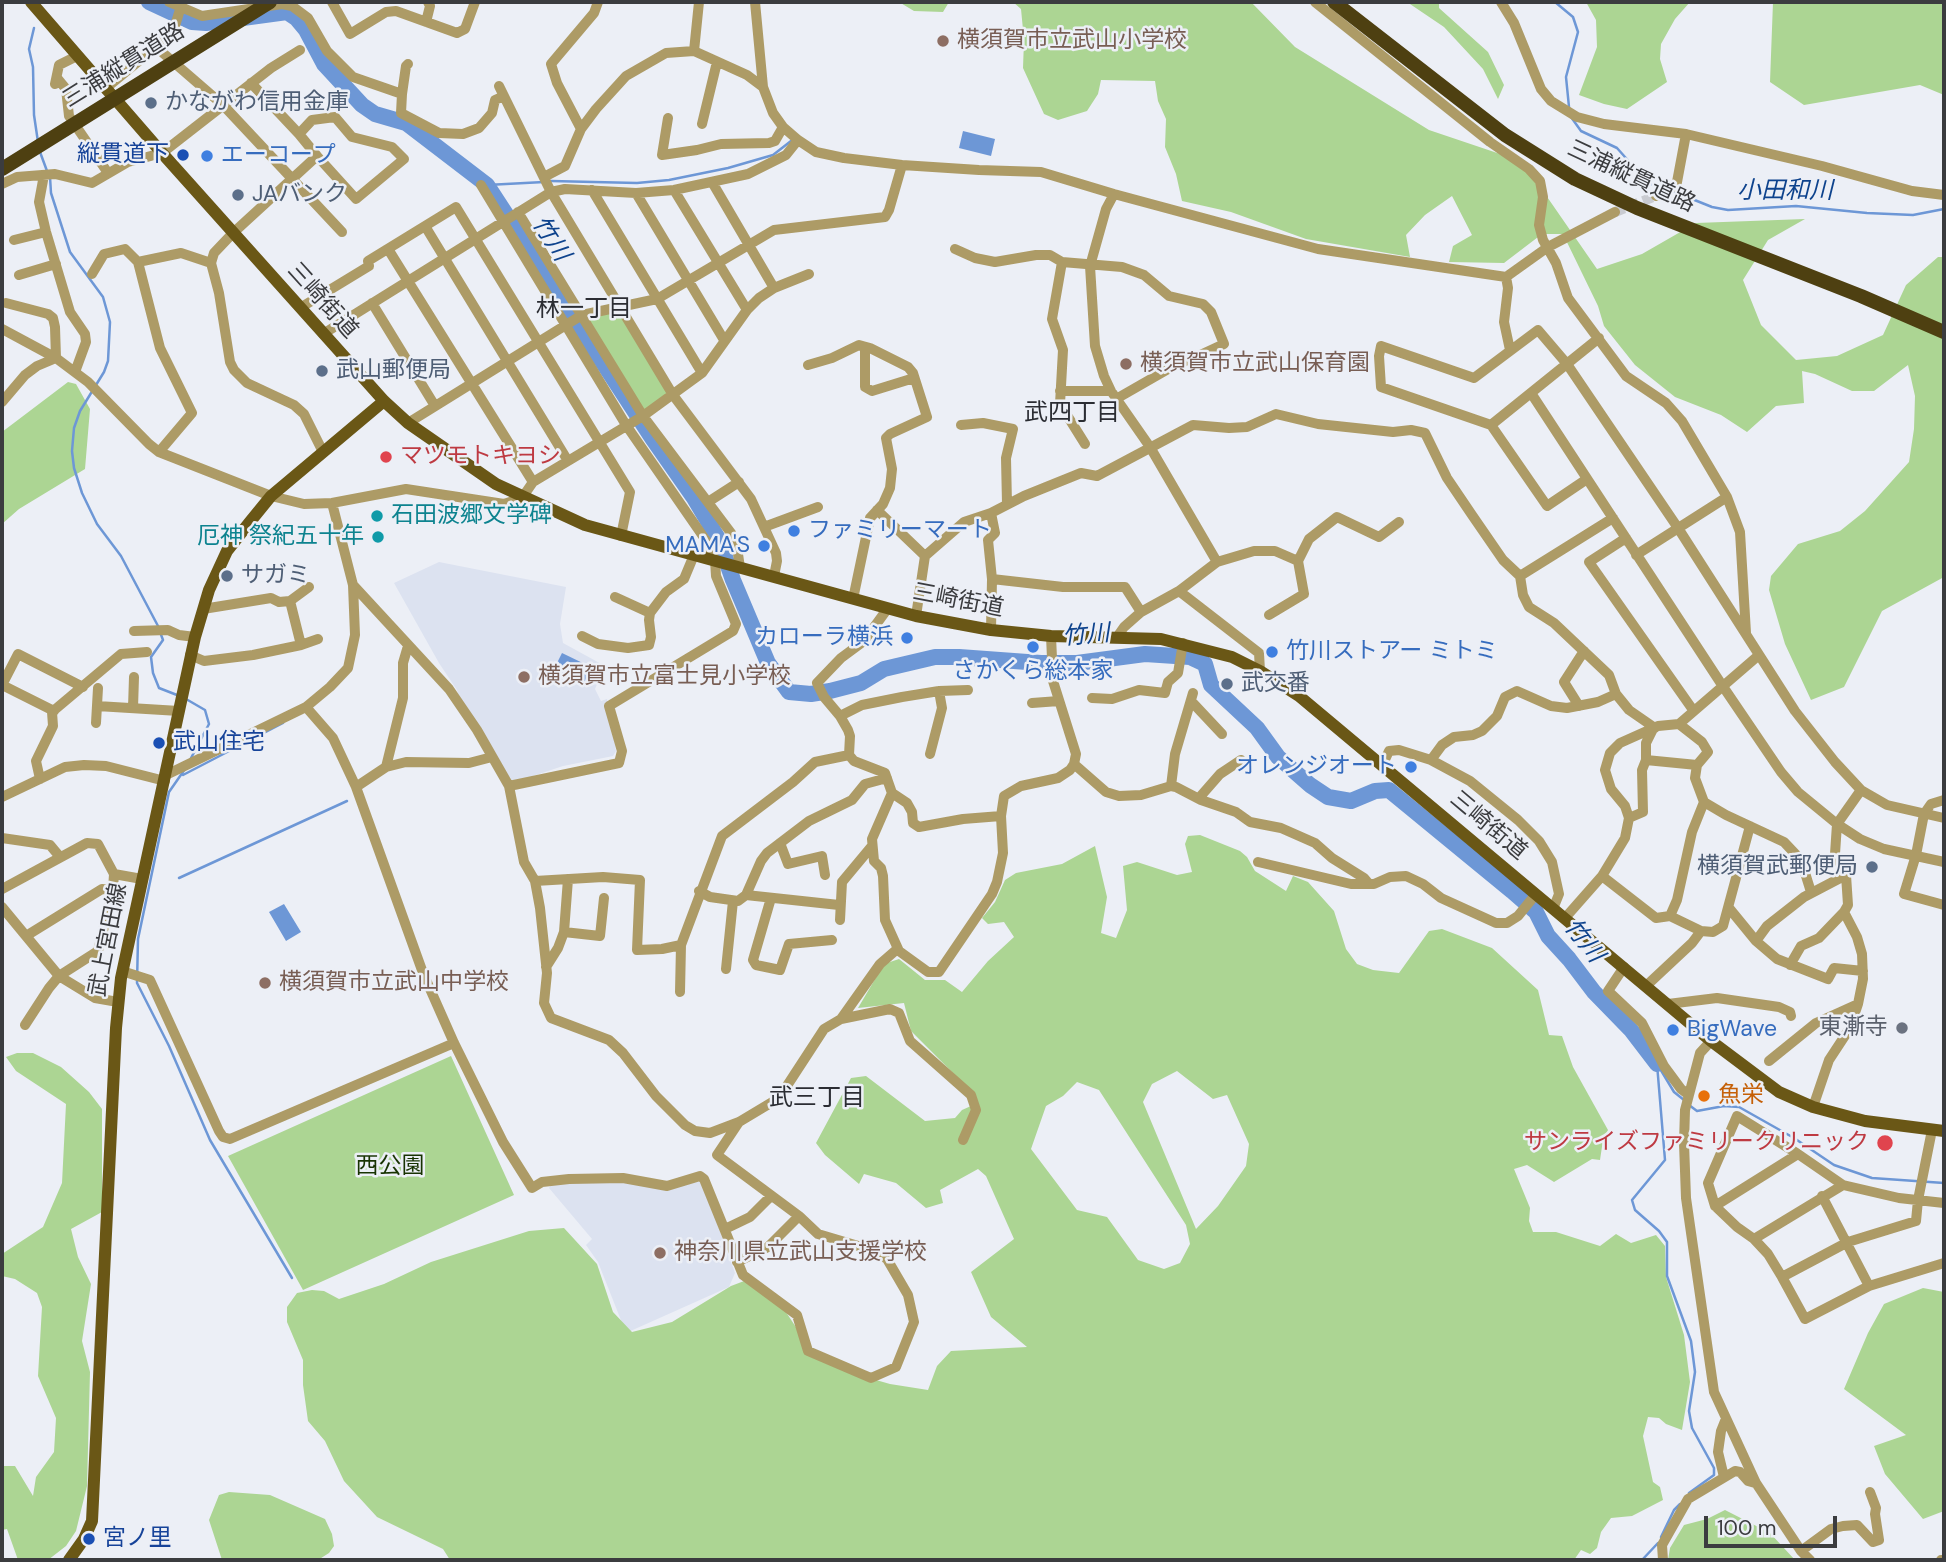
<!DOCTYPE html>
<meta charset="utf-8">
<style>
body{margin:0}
#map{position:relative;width:1946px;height:1562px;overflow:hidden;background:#eceff6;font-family:"DM Sans",sans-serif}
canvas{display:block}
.frame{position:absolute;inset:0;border:4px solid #3b3c3f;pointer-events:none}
.scale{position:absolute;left:1704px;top:1516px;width:133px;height:32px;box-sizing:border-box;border:4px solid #3b3c3f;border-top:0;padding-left:9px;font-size:21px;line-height:24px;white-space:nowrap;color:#3b3c3f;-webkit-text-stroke:5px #eceff6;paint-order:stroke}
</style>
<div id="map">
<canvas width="1946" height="1562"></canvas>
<div class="frame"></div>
<div class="scale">100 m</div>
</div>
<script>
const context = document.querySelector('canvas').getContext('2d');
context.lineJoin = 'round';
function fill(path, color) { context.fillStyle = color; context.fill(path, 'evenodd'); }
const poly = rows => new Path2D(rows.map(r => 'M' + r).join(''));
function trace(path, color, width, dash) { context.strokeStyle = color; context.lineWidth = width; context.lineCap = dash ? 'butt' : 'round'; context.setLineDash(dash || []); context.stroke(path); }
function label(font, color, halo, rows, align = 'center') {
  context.font = font + ' "DM Sans","Noto Sans JP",sans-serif'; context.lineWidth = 5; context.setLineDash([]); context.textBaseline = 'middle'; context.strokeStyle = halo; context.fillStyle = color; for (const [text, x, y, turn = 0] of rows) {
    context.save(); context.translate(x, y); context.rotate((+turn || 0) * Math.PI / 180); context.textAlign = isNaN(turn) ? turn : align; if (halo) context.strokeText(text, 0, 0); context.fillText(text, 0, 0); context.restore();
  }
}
fill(poly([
 [439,562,566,587,560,624,563,643,605,666,595,689,601,701,607,699,616,751,613,756,563,766,515,782,511,780,461,704,457,690,439,663,394,583],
 [622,1180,669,1187,697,1180,703,1184,735,1273,729,1287,626,1333,598,1262,586,1245,592,1239,549,1188,551,1184]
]), '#dce2f0');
fill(poly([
 [899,2,949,2,943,12,914,11],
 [1013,2,1251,2,1295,47,1429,130,1515,159,1543,191,1597,269,1642,254,1696,223,1805,219,1768,240,1743,280,1761,325,1796,360,1837,356,1883,335,1906,285,1938,257,1944,257,1944,577,1882,611,1844,687,1811,700,1785,644,1769,590,1771,576,1798,544,1840,531,1865,511,1909,462,1914,429,1915,396,1908,365,1874,391,1852,391,1815,374,1802,371,1804,403,1776,406,1747,432,1721,415,1675,397,1635,365,1604,326,1598,306,1563,234,1542,234,1504,263,1449,262,1453,246,1472,235,1452,196,1425,215,1406,235,1410,257,1306,239,1231,212,1182,201,1176,174,1165,147,1166,119,1158,101,1155,81,1101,80,1098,94,1087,111,1058,120,1044,114,1023,68,1024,40,1021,9],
 [1407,2,1439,2,1439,8,1488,52,1504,85,1498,99,1483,69,1444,27],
 [1586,2,1690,2,1675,19,1661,44,1660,59,1667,82,1627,109,1604,104,1579,95,1597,47,1596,20],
 [1773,2,1944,2,1944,95,1920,85,1804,105,1770,82],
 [619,306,673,395,643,416,582,315],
 [68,382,76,384,90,409,85,469,19,509,2,524,2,432],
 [1200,835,1240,851,1247,857,1255,871,1286,891,1293,876,1308,882,1334,911,1346,949,1357,964,1373,970,1399,973,1429,931,1442,929,1492,948,1538,990,1549,1035,1562,1036,1573,1067,1608,1130,1603,1140,1600,1160,1592,1159,1554,1182,1527,1165,1514,1169,1530,1208,1529,1221,1533,1232,1556,1232,1600,1246,1616,1234,1631,1243,1656,1235,1665,1246,1666,1277,1684,1335,1690,1382,1682,1430,1666,1424,1659,1418,1648,1417,1643,1436,1653,1482,1660,1487,1663,1500,1632,1516,1611,1518,1601,1532,1597,1548,1590,1554,1581,1550,1574,1560,450,1560,443,1549,377,1517,344,1481,325,1441,308,1421,303,1385,303,1360,287,1322,287,1307,297,1293,312,1290,324,1291,339,1299,384,1284,431,1262,529,1231,564,1228,597,1264,613,1312,632,1332,672,1322,731,1286,752,1278,778,1300,815,1356,855,1374,890,1384,928,1390,937,1366,951,1351,1027,1347,991,1317,971,1272,1014,1239,986,1176,978,1169,940,1190,943,1203,926,1208,896,1183,864,1174,859,1184,825,1155,816,1143,851,1078,866,1076,925,1121,955,1118,962,1110,971,1106,975,1095,911,1031,904,1003,858,1008,884,964,899,959,925,980,945,980,962,992,988,961,1014,937,1004,922,988,924,982,918,995,902,1005,880,1016,873,1062,864,1095,846,1107,897,1101,933,1116,938,1127,910,1123,866,1137,862,1177,875,1192,872,1185,844,1188,836],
 [1177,1071,1213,1099,1227,1095,1249,1144,1246,1166,1218,1206,1196,1229,1143,1102,1152,1084],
 [1077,1082,1099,1090,1186,1225,1190,1244,1180,1263,1164,1269,1138,1260,1107,1217,1077,1210,1031,1149,1046,1106,1063,1096],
 [17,1053,33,1053,61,1067,89,1092,102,1109,102,1212,71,1229,78,1257,91,1284,82,1341,90,1372,87,1486,76,1531,66,1546,48,1560,18,1560,7,1529,2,1530,2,1466,15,1466,33,1496,36,1477,54,1452,56,1418,38,1376,42,1307,37,1293,15,1279,2,1276,2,1254,43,1227,62,1183,66,1104,16,1071,6,1057],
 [451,1056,514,1195,303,1290,228,1156],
 [1923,1288,1944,1292,1944,1511,1923,1519,1885,1474,1874,1446,1906,1435,1844,1389,1868,1333,1884,1304],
 [229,1492,270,1495,325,1519,332,1534,334,1546,329,1553,318,1560,222,1560,209,1520,219,1495],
 [1725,1510,1770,1533,1795,1560,1668,1560,1670,1548,1684,1525,1707,1519]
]), '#acd593');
fill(poly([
 [963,131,995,139,991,156,959,148],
 [562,653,591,667,584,683,554,669],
 [284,904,301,932,286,941,269,912]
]), '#6d97d6');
trace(poly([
 [1555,2,1573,17,1578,32,1566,77,1569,107],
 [34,28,29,49,33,67,34,115,38,142],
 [1571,117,1581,131,1617,148,1648,183,1663,188],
 [40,152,47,171],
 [50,177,51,193,70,252,103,297,110,322,108,361,104,372,80,411,74,428,72,451,74,468,82,493,97,524,121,556,158,626],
 [551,181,637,183,669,180,728,168,773,155,791,141],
 [487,185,544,182],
 [1672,191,1712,207,1728,210,1796,206,1867,213,1913,215,1944,209],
 [160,632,163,640,151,657,153,673,159,688,177,695],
 [186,699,205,710,209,724,190,760],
 [185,769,169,792,138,939,137,983,169,1046,210,1140,292,1278],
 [183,775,283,723],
 [179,878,347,801],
 [1657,1064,1665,1160,1632,1200,1635,1210,1659,1231,1667,1242,1667,1276,1691,1341,1695,1372,1689,1411,1692,1428,1714,1468,1714,1475,1689,1493],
 [1659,1067,1674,1092,1684,1100],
 [1689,1105,1697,1111,1724,1106,1739,1107,1794,1138,1834,1165,1872,1178,1944,1183],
 [1661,1537,1674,1510,1680,1504],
 [1642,1560,1658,1543]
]), '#6d97d6', 2.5);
trace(poly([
 [149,2,192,22,206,23,287,12,296,18,306,30,324,64,362,105,375,114,406,123,487,185,652,438,694,498,719,540,733,580,768,663,789,692,811,694,830,691,861,683,884,669,935,657,959,657,1041,663,1077,663,1145,654,1190,657,1205,664,1211,685,1257,728,1278,757,1310,785,1328,797,1351,801,1375,791,1389,790,1512,891,1536,912,1548,936,1569,959,1594,992,1631,1030,1657,1064]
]), '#6d97d6', 16);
trace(poly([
 [1615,212,1656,196]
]), '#c9cbd1', 10, [10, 5]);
trace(poly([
 [169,2,202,16,282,4,292,6,308,18,327,51,353,77,402,94,406,66,408,64],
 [332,2,350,34,386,12,396,11,457,33,465,29,475,2],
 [755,2,763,87,773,113,783,127,798,140,816,152,844,158,902,165,979,170,1041,172,1114,194,1318,249,1506,277,1548,247,1615,212],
 [1315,2,1490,142,1529,169,1540,181,1543,197,1539,225,1543,240,1556,263,1568,298,1626,376,1666,403,1682,421,1727,497,1740,532,1746,633],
 [1501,2,1514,23,1541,89,1551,101,1577,117,1604,124,1686,134,1822,166,1912,191,1944,195],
 [426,22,430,6,428,2],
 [156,47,223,105,342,232],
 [694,51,699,2],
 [57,78,66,89,69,116,108,173],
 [55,84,59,65,77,56],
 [499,86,551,192,673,395,751,499,776,553,777,561,774,576],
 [105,89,156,47,174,29,182,3],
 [402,94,401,113,439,133,463,134,479,128,492,113,495,100,504,96],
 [668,118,662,155,697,150,721,144,769,143,775,141,783,127],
 [702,124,717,62],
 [581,129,596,109,626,76,666,53,694,51,747,75,763,87],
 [299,134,317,156],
 [44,175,39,202,46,232,70,312,85,334,86,342,75,372],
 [544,177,565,166,581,129,557,83,551,64,594,13,598,2],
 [712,182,774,288,809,274],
 [2,184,17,177,55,174,92,183,128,162,162,153,271,68,300,50],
 [592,190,702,373],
 [674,190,747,310],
 [636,193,724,340],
 [1114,194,1106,209,1090,266,1095,346,1104,376,1111,391,1150,447,1217,562,1179,591,1141,612,1124,627,1117,637],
 [1656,196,1673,187,1677,182,1686,134],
 [518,212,643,416,731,533,737,547,740,568],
 [425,226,568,461],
 [14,240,46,232],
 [388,249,533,482],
 [955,249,975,258,995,262,1036,255,1050,255,1062,262,1122,267,1144,275,1169,296,1203,304,1211,312,1224,344,1196,357,1177,364,1116,399],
 [1062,262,1052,319,1063,350,1060,404,1085,444],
 [211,263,219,293,230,362,234,370,247,383,294,405,304,414,323,452],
 [92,274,104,254,125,249,138,262],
 [19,275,56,264],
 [1506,277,1508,288,1504,322,1510,350],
 [372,303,435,406],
 [300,308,369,266,368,261,456,207,630,492,621,536],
 [2,329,56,358,88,382,149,444,159,452,271,496,304,504,332,503,406,489,504,504,522,498,533,482,643,416,702,373,747,310,759,298,774,288],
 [323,334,551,192,565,189,636,193,674,190,748,174,786,155,798,140],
 [865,347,865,387,872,391,914,378],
 [808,365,832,358,859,345,870,348,908,367,913,373,927,417,890,434,886,438,892,469,890,488,883,504,870,518,853,599],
 [1060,391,1111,391],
 [1531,393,1722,685,1781,772,1798,792,1837,824,1860,839,1884,849,1944,862],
 [2,402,25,375,37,366,56,358,55,327,53,318,48,314,6,303],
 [408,423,582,315,657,299,774,230,885,217,889,210,902,165],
 [961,425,983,423,1013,429,1006,458,1007,504],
 [1491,425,1599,338],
 [159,452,192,413,160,348,138,262,181,253,211,263,214,253,233,233,317,156,356,199,404,159,392,147,352,137,335,117,312,120,299,134,251,83],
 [1587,479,1547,506,1491,425,1381,387,1379,356,1381,346,1474,378,1538,330,1567,364,1678,528,1795,711,1835,762,1861,790,1887,805,1944,818],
 [708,502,739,482],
 [877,510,925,556],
 [991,513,995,533,988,540,992,579,1063,587,1125,587,1141,612],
 [764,527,818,507],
 [1626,538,1589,562,1693,710],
 [1636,555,1727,497],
 [1298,561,1309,539,1337,517,1379,537,1399,522],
 [1217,562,1254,551,1275,551,1298,561,1304,594,1269,615],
 [1520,576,1613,518],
 [353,585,449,689,477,730,509,786,619,763,622,751,609,706,733,631,736,624,716,576,715,560,707,542,626,425,481,185],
 [1179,591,1259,653,1260,671],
 [615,597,650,613],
 [290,601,301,645],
 [203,609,271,598,279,602,290,601,309,587],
 [916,616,925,556,964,522,991,513,1024,496,1081,473,1097,476,1193,425,1229,428,1247,427,1276,414,1318,424,1393,432,1411,430,1425,433,1447,478,1472,515,1503,560,1520,576,1523,595,1529,607,1554,623,1609,675,1616,694,1629,710,1655,728],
 [991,630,992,579],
 [134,631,168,630,179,635,195,637],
 [582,636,598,644,628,648,649,645,651,637,649,620,650,613,666,592,684,579,694,555],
 [190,655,204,661,253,655,301,645,318,639],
 [1092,698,1112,699,1139,690,1165,693,1168,682,1178,673,1183,643],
 [1191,701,1222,734],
 [1032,703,1059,701],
 [97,706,179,711],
 [1579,706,1564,682,1584,651],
 [306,707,333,738,356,787,423,973,454,1043,503,1142,532,1188,542,1182,569,1179,623,1178,667,1186,700,1176,704,1179,743,1275,797,1315,808,1351,871,1378,896,1367,914,1322,908,1295,887,1259,875,1251,818,1234,799,1216,717,1155,739,1122],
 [133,708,134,677],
 [54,711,2,685,18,654,83,687],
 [840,716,862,705,902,697,939,691,968,690],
 [96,723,98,688],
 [1679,724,1702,742,1708,752,1697,765,1695,778,1704,802,1726,815,1784,842,1801,860,1811,892],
 [1653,729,1646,743,1646,760,1697,765],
 [930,754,942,708,939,691],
 [849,755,854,761,885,773,892,793,907,803,912,812,913,823,919,827,963,819,1001,816],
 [1431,760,1442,745,1454,737,1473,735,1482,731,1497,716,1505,697,1517,691,1551,706,1567,708,1598,702,1616,694],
 [1074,764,1106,792,1119,796,1141,795,1171,786,1176,787,1201,800,1236,812,1250,822,1281,828,1315,843,1332,858,1364,878,1369,884],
 [1383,764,1389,751,1399,750,1431,760,1470,781,1518,820,1539,841,1552,862,1559,894,1553,909],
 [386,767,406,762,469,763,492,757],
 [166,775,306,707,330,687,348,668,355,635,353,585,332,503],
 [40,779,36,761,53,726,52,712,121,654,147,652],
 [509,786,524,862,535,881,540,908,547,973,544,1003,551,1018,609,1040,623,1053,656,1096,685,1125,695,1131,710,1133,739,1122,779,1098,824,1029,841,1019,880,964,895,951,899,951],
 [1171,786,1175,754,1193,693],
 [356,787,386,767,403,698,403,663,408,646],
 [892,793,872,839,874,861,881,868,883,876,885,920,899,951,928,972,939,972,992,894,997,882,1003,853,1001,816,1004,796,1021,786,1058,778,1070,770,1074,764,1076,754,1053,681,1051,636],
 [2,797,65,767,84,765,106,766,165,781],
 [1199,798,1220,774,1241,760],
 [1944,800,1931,804,1924,814,1916,855,1904,894,1944,905],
 [1629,818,1643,812,1642,770,1646,760],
 [2,838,50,845,60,857],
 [780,843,788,864,822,856,825,875],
 [1258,862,1351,884,1374,884,1390,877,1406,876,1423,884,1441,898,1496,923,1507,923,1518,916,1536,894],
 [114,874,142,879],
 [1602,876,1656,918,1670,916,1677,900,1692,832,1704,802],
 [535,881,603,877,640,880,637,950,662,949,681,945],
 [2,889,87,843,98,844,114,874,113,890,98,951,59,976,49,988,25,1025],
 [699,891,710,897,738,901,746,895,761,861,767,853,809,821,852,800,865,784,887,778],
 [746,895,839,905],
 [771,898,753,960,756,965,780,970,789,944,832,940],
 [2,907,59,976,95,998,118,1002],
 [1729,908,1756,941,1777,959,1828,979,1834,968,1863,971],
 [1670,916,1701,931,1713,932,1723,926,1750,826],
 [1565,918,1602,876,1625,838,1629,818,1625,806,1611,789,1605,770,1610,753,1620,743,1658,726,1679,724,1759,655],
 [840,920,842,882,872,846],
 [564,932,600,936,604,898],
 [26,936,102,889,113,890],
 [1756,941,1767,926,1804,897,1846,875],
 [1790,965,1801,946,1819,938,1844,912,1848,905,1846,875,1835,854,1837,824,1861,790],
 [546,967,558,948,564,932,568,879],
 [1624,967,1608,991,1642,1023,1664,1066,1681,1089,1689,1095],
 [726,969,733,901],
 [122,971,150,980,219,1131,223,1137,230,1139,454,1043],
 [1646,986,1692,943,1701,931],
 [680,992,681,945,722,836,793,782,815,762,849,755,850,736,848,730,840,716,824,697,817,683,841,658,864,641,888,608],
 [1668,1004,1717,998,1779,1007,1790,1012,1791,1016],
 [841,1019,890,1009,899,1013,910,1041,971,1095,976,1110,963,1140],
 [1711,1041,1700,1053,1685,1110,1684,1143,1686,1198,1714,1392,1756,1483,1801,1551,1810,1560],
 [1769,1061,1816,1023,1858,1004],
 [1813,1107,1829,1060,1850,1028,1858,1004,1863,979,1862,954,1857,937,1844,912],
 [1932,1130,1918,1200,1916,1221,1848,1242,1782,1277,1805,1319,1869,1286,1944,1263],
 [1822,1196,1869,1286],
 [1715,1206,1798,1154],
 [725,1229,750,1217,771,1196],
 [1754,1239,1843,1185],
 [737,1262,768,1247,799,1216],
 [1782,1277,1768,1254,1754,1239,1737,1227,1715,1206,1708,1183,1737,1116,1798,1154,1843,1185,1899,1198,1944,1203],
 [1724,1477,1718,1452,1721,1431,1725,1421],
 [1801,1551,1831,1529,1843,1526,1857,1525,1873,1542,1879,1540,1875,1514,1876,1508,1870,1492],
 [1663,1560,1662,1545,1688,1499,1735,1471,1740,1472,1748,1481,1755,1483],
 [1941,1560,1944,1560]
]), '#ad9b66', 10);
trace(poly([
 [31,2,162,153,384,401,408,423,496,484,585,525,916,616,991,630,1051,636,1161,639,1232,657,1260,671,1299,696,1711,1041,1779,1092,1813,1107,1865,1121,1944,1131],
 [69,1560,84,1539,92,1521,116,1028,121,978,195,637,209,590,227,551,249,523,271,496,384,401]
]), '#6a5716', 12);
trace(poly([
 [1334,2,1505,135,1575,179,1637,208,1861,296,1944,332],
 [2,169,270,2]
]), '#4e4011', 14);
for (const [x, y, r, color] of [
 [943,41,7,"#8d6e63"],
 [151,103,7,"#5c6f8a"],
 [183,155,7,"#1a4fb4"],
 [207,156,7,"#3f7fe0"],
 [238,195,7,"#5c6f8a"],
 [1126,364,7,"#8d6e63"],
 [322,371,7,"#5c6f8a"],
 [386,457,7,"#e0444e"],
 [377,516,7,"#0f9aa8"],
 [794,531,7,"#3f7fe0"],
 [378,537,7,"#0f9aa8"],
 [764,546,7,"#3f7fe0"],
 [227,576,7,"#5c6f8a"],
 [907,638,7,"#3f7fe0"],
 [1033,647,7,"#3f7fe0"],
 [1272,652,7,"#3f7fe0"],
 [524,677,7,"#8d6e63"],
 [1227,684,7,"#5c6f8a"],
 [159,743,7,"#1a4fb4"],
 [1411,767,7,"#3f7fe0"],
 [1872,867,7,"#5c6f8a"],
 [265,983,7,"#8d6e63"],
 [1902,1028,7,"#6b7280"],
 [1673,1030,7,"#3f7fe0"],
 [1704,1096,7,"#e8710a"],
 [1885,1143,9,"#e0444e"],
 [660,1253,7,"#8d6e63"],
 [89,1539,7,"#1a4fb4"]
]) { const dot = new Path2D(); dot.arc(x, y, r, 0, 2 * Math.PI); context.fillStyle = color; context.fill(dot); trace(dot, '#eceff6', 2.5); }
label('23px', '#785e54', '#eceff6', [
 ["横須賀市立武山小学校",957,41],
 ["横須賀市立武山保育園",1140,364],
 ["横須賀市立富士見小学校",538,677],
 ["横須賀市立武山中学校",279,983],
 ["神奈川県立武山支援学校",674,1253]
], 'left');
label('23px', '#3b3c3f', '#eceff6', [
 ["三浦縦貫道路",124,66,-32],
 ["三浦縦貫道路",1631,177,25],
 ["三崎街道",322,301,48],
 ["三崎街道",958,601,11],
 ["三崎街道",1488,826,40],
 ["武上宮田線",109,940,-79]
]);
label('23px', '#4e5e75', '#eceff6', [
 ["かながわ信用金庫",165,103],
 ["JAバンク",252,195],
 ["武山郵便局",336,371],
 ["サガミ",241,576],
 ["武交番",1241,684],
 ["横須賀武郵便局",1858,867,"right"]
], 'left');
label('23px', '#164399', '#eceff6', [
 ["縦貫道下",169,155,"right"],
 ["武山住宅",173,743],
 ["宮ノ里",103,1539]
], 'left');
label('23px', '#366cbe', '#eceff6', [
 ["エーコープ",221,156],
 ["ファミリーマート",808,531],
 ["MAMA'S",750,546,"right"],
 ["カローラ横浜",893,638,"right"],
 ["竹川ストアー ミトミ",1286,652],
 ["さかくら総本家",1033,672,"center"],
 ["オレンジオート",1397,767,"right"],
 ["BigWave",1687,1030]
], 'left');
label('23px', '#be3a42', '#eceff6', [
 ["マツモトキヨシ",400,457],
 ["サンライズファミリークリニック",1869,1143,"right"]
], 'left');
label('23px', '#0d838f', '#eceff6', [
 ["石田波郷文学碑",391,516],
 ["厄神 祭紀五十年",364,537,"right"]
], 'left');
label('23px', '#5b616d', '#eceff6', [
 ["東漸寺",1888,1028]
], 'right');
label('23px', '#c56008', '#eceff6', [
 ["魚栄",1718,1096]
], 'left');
label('23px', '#183302', '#eceff6', [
 ["西公園",390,1167]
]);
label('italic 24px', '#0e438d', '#eceff6', [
 ["小田和川",1785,192],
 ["竹川",550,239,57],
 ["竹川",1086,636,-5],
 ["竹川",1583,941,52]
]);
label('24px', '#2b2d33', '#eceff6', [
 ["林一丁目",584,310],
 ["武四丁目",1072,414],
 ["武三丁目",817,1099]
]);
</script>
